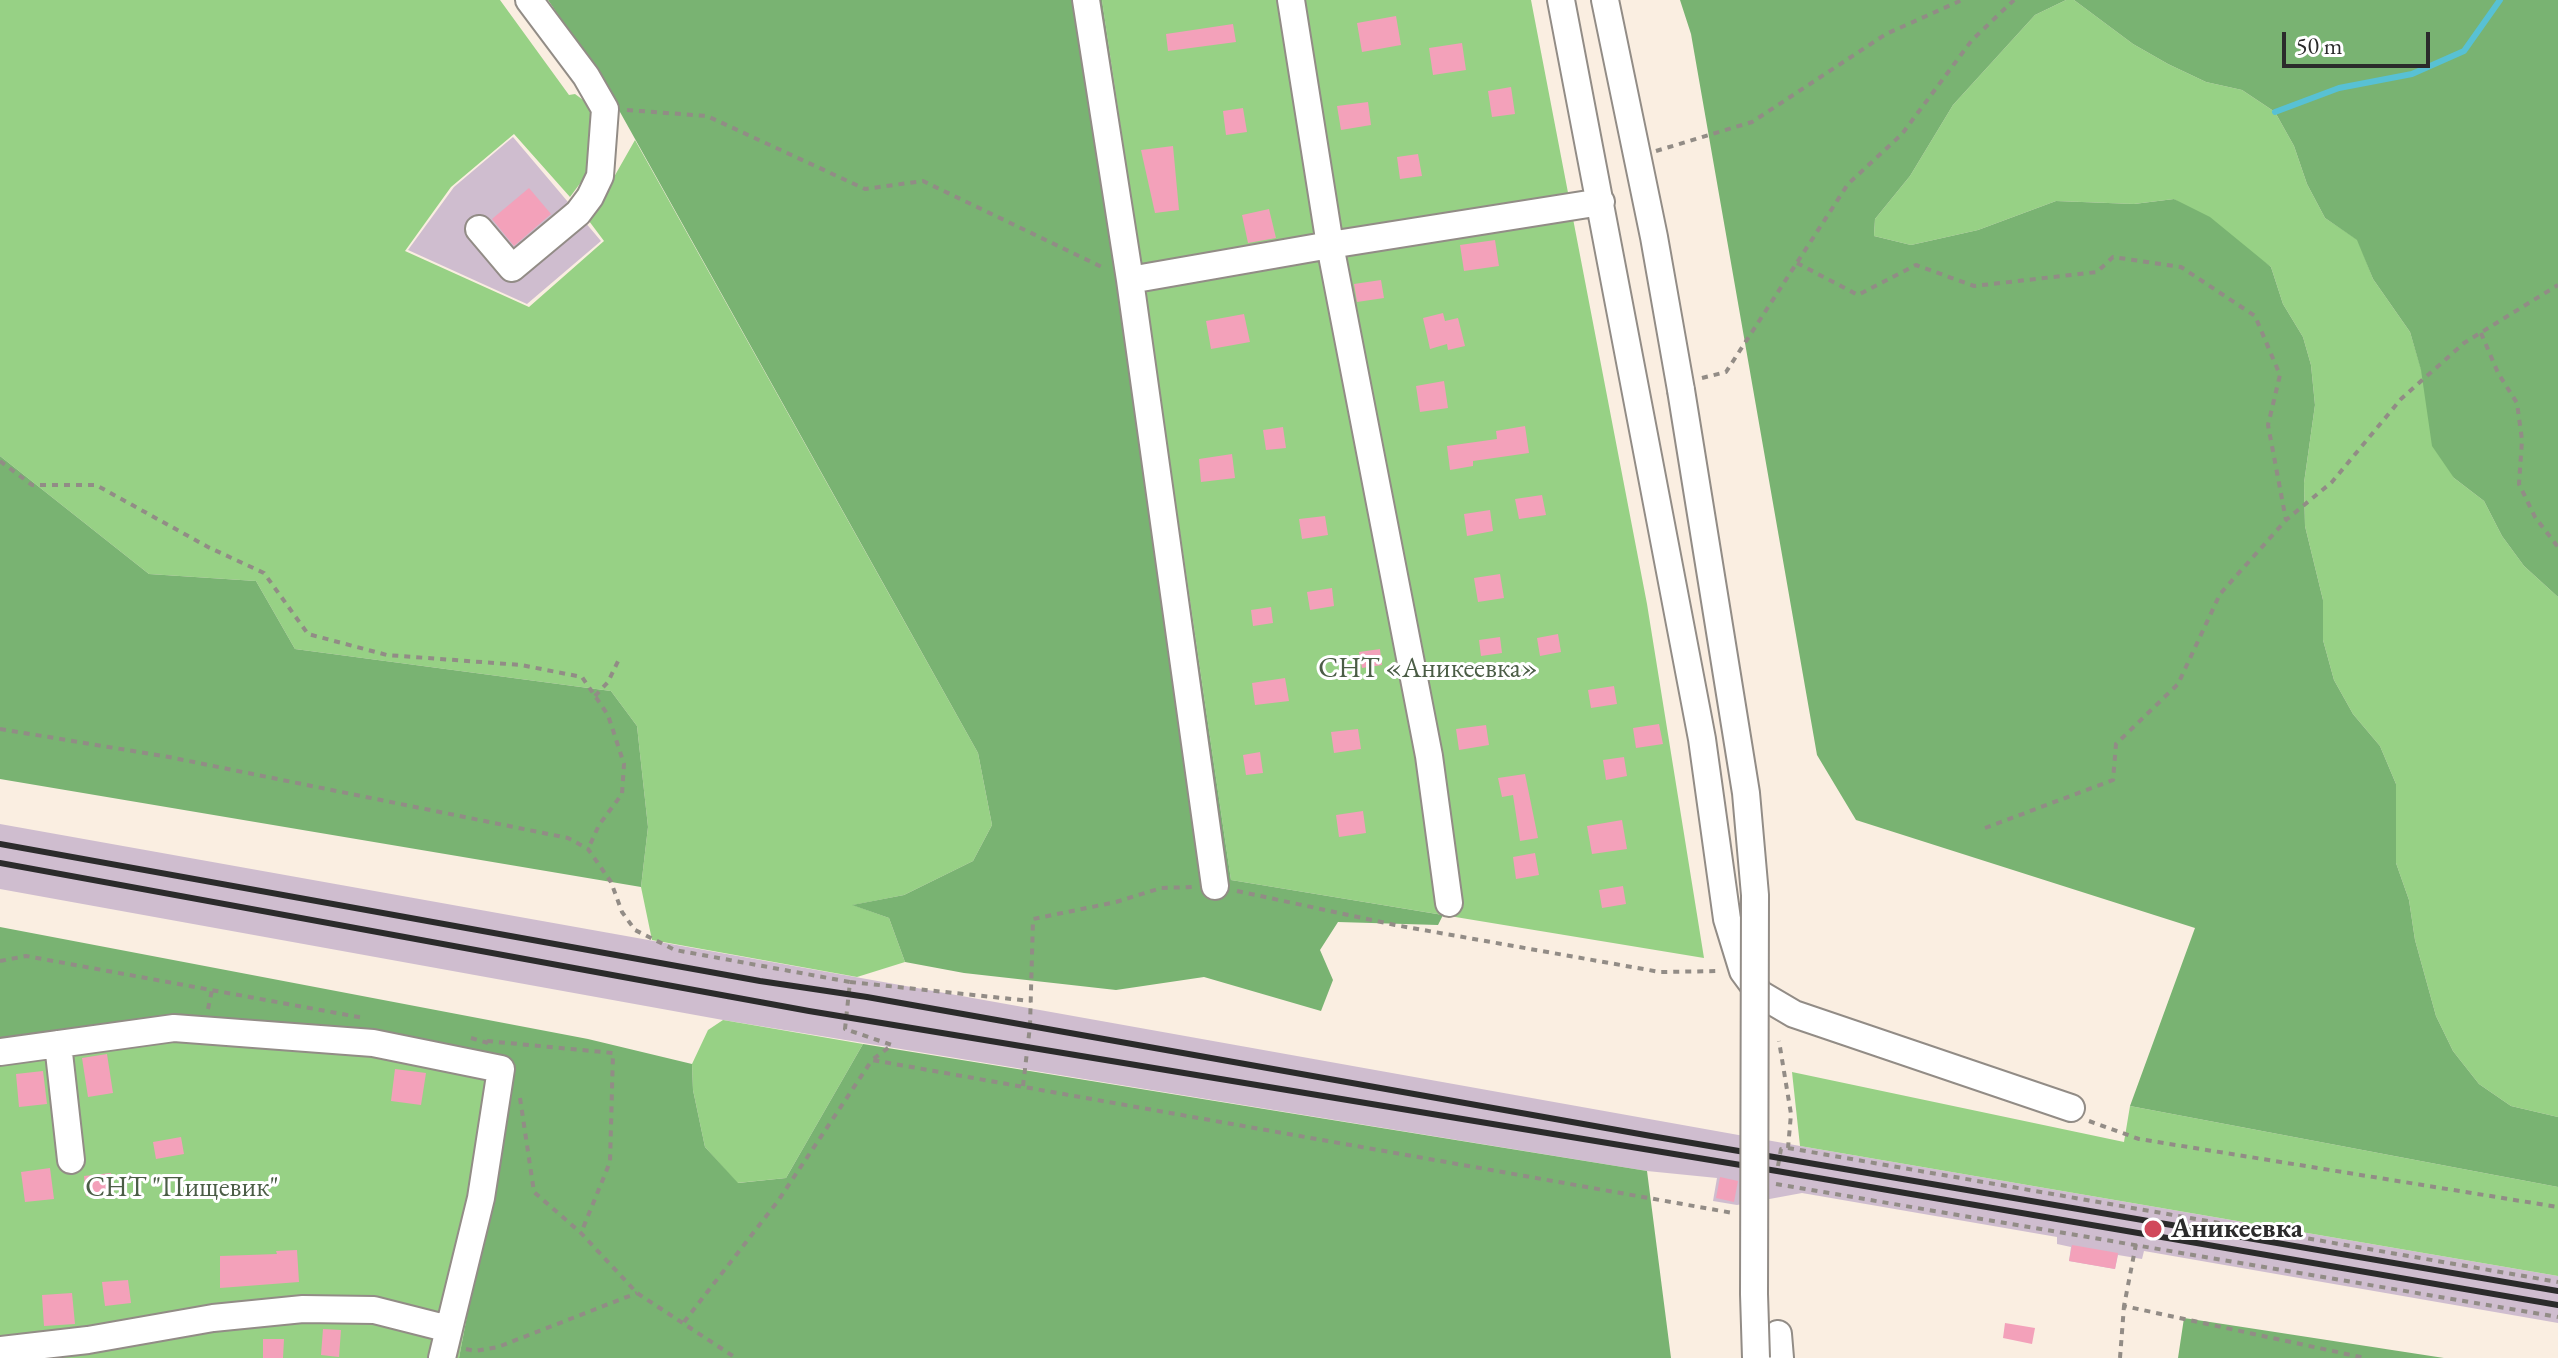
<!DOCTYPE html>
<meta charset="utf-8">
<style>
body{margin:0}
#map{position:relative;width:2558px;height:1358px;overflow:hidden;background:#faeee1;font-family:"EB Garamond",serif}
canvas{display:block}
.scale{position:absolute;left:2282px;top:32px;width:148px;height:36px;box-sizing:border-box;border:4px solid #2b2b2b;border-top:0;padding-left:10px;font-size:24px;line-height:28px;white-space:nowrap;color:#2b2b2b;-webkit-text-stroke:6px #fff;paint-order:stroke}
</style>
<div id="map">
<canvas width="2558" height="1358"></canvas>
<div class="scale">50 m</div>
</div>
<script>
const context = document.querySelector('canvas').getContext('2d');
context.lineJoin = 'round';
function fill(path, color) { context.fillStyle = color; context.fill(path, 'evenodd'); }
const poly = rows => new Path2D(rows.map(r => 'M' + r).join(''));
function trace(path, color, width, dash) { context.strokeStyle = color; context.lineWidth = width; context.lineCap = dash ? 'butt' : 'round'; context.setLineDash(dash || []); context.stroke(path); }
function label(font, color, halo, rows, align = 'center') {
  context.font = font + ' "EB Garamond",serif'; context.lineWidth = 6; context.setLineDash([]); context.textBaseline = 'middle'; context.strokeStyle = halo; context.fillStyle = color; for (const [text, x, y, turn = 0] of rows) {
    context.save(); context.translate(x, y); context.rotate((+turn || 0) * Math.PI / 180); context.textAlign = isNaN(turn) ? turn : align; if (halo) context.strokeText(text, 0, 0); context.fillText(text, 0, 0); context.restore();
  }
}
fill(poly([
 [513,137,601,241,527,304,408,250,454,187],
 [0,824,1800,1146,2558,1276,2558,1323,2144,1251,2142,1259,2118,1255,2115,1269,2069,1261,2071,1247,2057,1244,2057,1237,1802,1193,1737,1205,1713,1201,1717,1178,1647,1171,723,1020,0,889]
]), '#cfbdcf');
fill(poly([
 [0,0,500,0,569,95,575,94,590,105,591,128,587,174,570,197,514,134,451,187,405,251,529,307,604,241,589,221,635,140,978,753,992,825,973,861,904,895,853,905,889,918,905,962,857,977,652,940,641,887,648,827,637,726,611,691,295,649,256,581,149,574,0,456],
 [1102,0,1531,0,1647,604,1704,958,1231,880],
 [2066,0,2074,0,2133,44,2168,64,2206,82,2242,90,2275,112,2294,146,2307,184,2325,218,2358,240,2373,279,2410,332,2454,478,2484,501,2502,536,2524,566,2558,597,2558,1117,2511,1106,2479,1084,2453,1051,2436,1016,2415,940,2409,900,2396,863,2396,784,2380,746,2353,714,2334,680,2323,640,2323,600,2305,526,2304,483,2315,405,2311,365,2303,337,2283,304,2271,267,2174,199,2134,204,2056,201,1978,230,1911,245,1874,236,1875,219,1910,176,1953,105,2035,15],
 [723,1020,863,1044,786,1178,737,1183,705,1147,693,1090,692,1064,708,1030],
 [366,1034,515,1064,459,1358,0,1358,0,1044],
 [1792,1072,2124,1142,2130,1106,2558,1187,2558,1276,1800,1146]
]), '#97d185');
fill(poly([
 [548,0,1102,0,1231,880,1443,915,1438,925,1338,922,1320,950,1333,980,1321,1011,1204,977,1116,990,964,973,905,962,889,918,852,905,904,895,973,861,992,825,978,753,601,78],
 [1680,0,2066,0,2035,15,1953,105,1910,176,1875,219,1874,236,1911,245,1978,230,2056,201,2134,204,2174,199,2210,217,2271,267,2283,304,2303,337,2311,365,2315,405,2304,483,2305,526,2323,600,2323,640,2334,680,2353,714,2380,746,2396,784,2396,863,2409,900,2415,940,2436,1016,2453,1051,2479,1084,2511,1106,2558,1117,2558,1187,2130,1106,2195,928,1856,820,1817,755,1691,34],
 [2074,0,2558,0,2558,597,2524,566,2502,536,2484,501,2454,478,2432,446,2421,370,2410,332,2373,279,2357,240,2325,218,2307,184,2294,146,2275,112,2242,90,2206,82,2168,64,2133,44],
 [0,456,149,574,256,581,295,649,611,691,637,726,648,827,641,887,0,779],
 [0,927,588,1039,692,1064,693,1090,705,1147,738,1183,786,1178,863,1044,1647,1171,1671,1358,459,1358,515,1064,366,1034,0,1043],
 [2184,1318,2444,1358,2178,1358]
]), '#79b372');
trace(poly([
 [2275,112,2339,88,2412,74,2464,51,2500,0]
]), '#58c1d4', 6);
fill(poly([
 [1396,16,1401,45,1362,52,1357,23],
 [1233,24,1236,42,1168,51,1166,34],
 [1462,43,1466,70,1433,75,1429,48],
 [1511,87,1515,114,1492,117,1488,91],
 [1368,102,1371,125,1341,130,1337,106],
 [1243,108,1247,132,1226,135,1223,111],
 [1173,146,1179,210,1155,213,1141,150],
 [1418,154,1422,176,1400,179,1397,157],
 [529,188,551,214,514,246,492,219],
 [1269,209,1276,238,1248,243,1242,215],
 [1495,240,1499,266,1464,271,1460,245],
 [1381,280,1384,298,1357,302,1354,284],
 [1443,313,1445,321,1458,318,1465,346,1448,350,1447,344,1430,349,1423,318],
 [1244,314,1250,342,1211,349,1206,321],
 [1444,381,1448,408,1420,412,1416,386],
 [1525,426,1529,453,1473,461,1473,466,1450,470,1447,446,1497,439,1496,431],
 [1283,427,1286,448,1266,450,1263,430],
 [1232,454,1235,478,1201,482,1199,459],
 [1542,495,1546,515,1519,519,1515,499],
 [1490,510,1493,531,1467,536,1464,514],
 [1325,516,1328,535,1302,539,1299,519],
 [1500,574,1504,598,1478,602,1474,578],
 [1332,588,1334,606,1310,610,1307,592],
 [1271,607,1273,623,1253,626,1251,610],
 [1558,634,1561,652,1540,656,1537,638],
 [1500,637,1502,653,1481,656,1479,640],
 [1380,649,1382,665,1362,668,1359,652],
 [1285,678,1289,701,1255,705,1252,683],
 [1614,686,1617,704,1591,708,1588,690],
 [1659,724,1663,744,1636,748,1633,728],
 [1486,725,1489,745,1459,750,1456,729],
 [1358,729,1361,749,1334,753,1331,732],
 [1260,752,1263,773,1246,775,1243,755],
 [1624,757,1627,776,1606,780,1603,760],
 [1525,774,1538,838,1520,841,1513,795,1502,797,1498,778],
 [1363,811,1366,833,1339,837,1336,815],
 [1622,820,1627,849,1592,854,1587,826],
 [1535,853,1539,875,1516,879,1513,857],
 [1623,886,1626,904,1602,908,1599,890],
 [107,1054,113,1093,88,1097,82,1058],
 [395,1069,426,1073,421,1105,391,1101],
 [43,1071,47,1104,19,1107,16,1074],
 [181,1137,184,1154,156,1159,153,1142],
 [50,1168,54,1199,25,1202,21,1172],
 [111,1173,113,1192,86,1196,84,1176],
 [1720,1177,1738,1181,1734,1202,1716,1198],
 [2072,1245,2118,1253,2115,1269,2069,1261],
 [297,1250,299,1282,220,1288,220,1256,277,1254,276,1251],
 [128,1280,131,1303,105,1306,102,1282],
 [72,1293,75,1324,44,1326,42,1295],
 [2005,1323,2035,1328,2032,1344,2003,1338],
 [323,1329,341,1330,339,1357,321,1355],
 [263,1339,284,1339,283,1358,263,1358]
]), '#f3a1ba');
const minor = poly([
 [1086,0,1130,280,1215,886],
 [1291,0,1330,245,1429,756,1449,903],
 [1561,0,1702,739,1727,919,1743,971,1760,994,1794,1014,2071,1108],
 [1605,0,1654,237,1681,390],
 [479,229,512,268,578,213,590,197,600,176,605,109,586,76,529,0],
 [1130,280,1330,245,1601,202],
 [58,1044,71,1160],
 [0,1052,174,1028,373,1043,501,1069,481,1198,449,1329],
 [1778,1334,1780,1358],
 [0,1350,88,1340,213,1318,303,1309,374,1310,449,1329,442,1358]
]);
trace(minor, '#928c86', 30);
trace(poly([
 [627,110,707,116,865,189,923,181,1106,269],
 [1656,151,1752,122,1886,34,1962,0],
 [1797,263,1858,295,1916,265,1974,286,2097,272,2113,257,2181,267,2255,316,2280,375,2268,425,2286,520],
 [2481,333,2498,373,2517,403,2522,440,2519,484,2535,517,2558,547],
 [1702,378,1726,372,1848,184,1902,134,1972,40,2014,0],
 [0,461,32,485,96,485,208,547,264,573,308,634,387,655,521,665,582,677,608,715,624,764,622,794,599,825,588,849],
 [595,696,608,682,620,657],
 [0,729,169,757,568,838,588,849,611,882,622,912,635,930,675,950,850,982,845,1029,892,1045,872,1060],
 [1985,828,2113,780,2116,744,2178,684,2220,594,2286,520,2332,482,2401,399,2464,343,2558,285],
 [1237,891,1395,925,1660,972,1721,971],
 [0,961,26,956,364,1018],
 [850,982,1031,1001],
 [208,1009,212,990],
 [471,1038,488,1043],
 [487,1041,613,1053,610,1162,581,1233],
 [1023,1086,1030,1026,1033,919,1116,902,1161,888,1193,887],
 [520,1098,534,1192,581,1233,637,1293,736,1358],
 [2089,1121,2139,1139,2558,1207],
 [1788,1148,2558,1282],
 [1778,1166,1781,1149,1788,1148,1791,1114,1779,1041],
 [1776,1184,2558,1317],
 [2136,1244,2124,1306,2365,1358],
 [684,1322,778,1201,872,1060,1733,1213],
 [466,1349,475,1351,498,1347,637,1293],
 [2120,1358,2124,1306]
]), '#928c86', 4, [6, 6]);
trace(minor, '#fff', 26);
trace(poly([
 [0,844,760,981,867,997,1651,1136,2558,1291],
 [0,863,809,1011,1777,1171,2558,1305]
]), '#2b2b2b', 6);
const minorBridge = poly([
 [1681,390,1746,793,1755,895,1754,1294,1756,1358]
]);
trace(minorBridge, '#928c86', 30, []);
trace(minorBridge, '#fff', 26);
for (const [x, y, r, color] of [
 [2153,1229,10,"#d1495b"]
]) { const dot = new Path2D(); dot.arc(x, y, r, 0, 2 * Math.PI); context.fillStyle = color; context.fill(dot); trace(dot, '#fff', 3); }
label('28px', '#4b5d46', '#fff', [
 ["СНТ «Аникеевка»",1428,669],
 ["СНТ \"Пищевик\"",182,1188]
]);
label('bold 28px', '#2b2b2b', '#fff', [
 ["Аникеевка",2171,1229]
], 'left');
</script>
